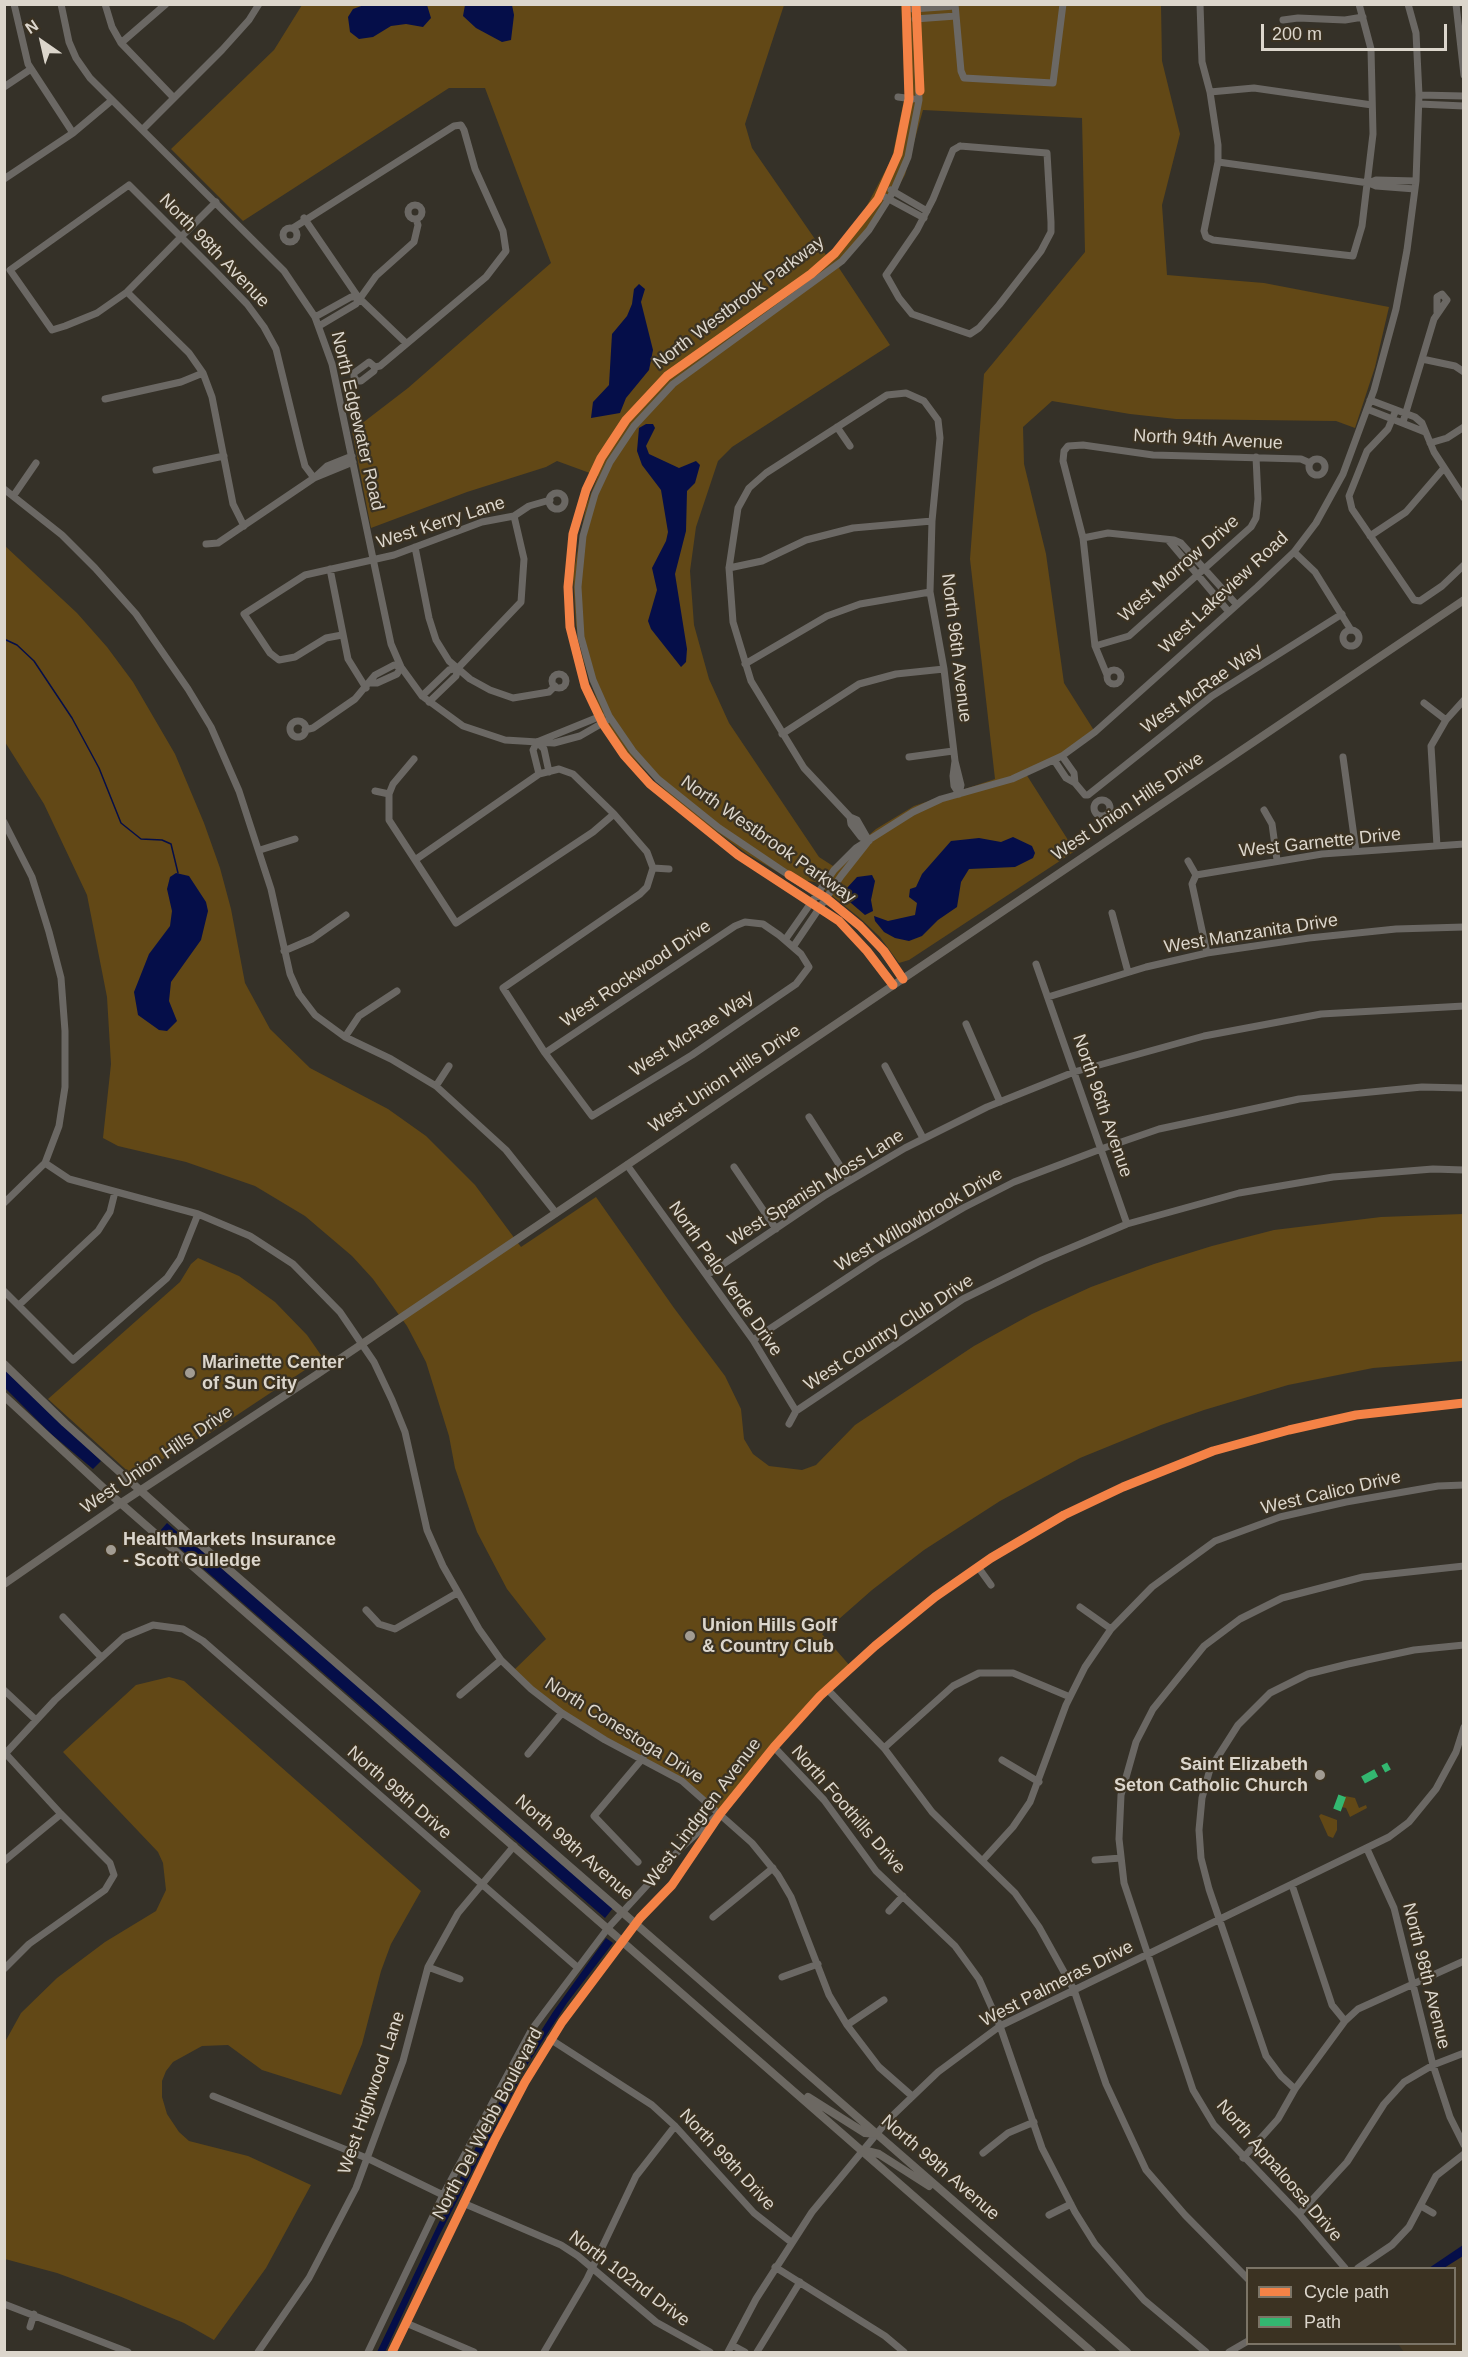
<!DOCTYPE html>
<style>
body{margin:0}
#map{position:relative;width:1468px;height:2357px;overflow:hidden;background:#353128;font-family:Arial,sans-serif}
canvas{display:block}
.frame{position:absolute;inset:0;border:6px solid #dcd6cc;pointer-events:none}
.legend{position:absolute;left:1246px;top:2267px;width:210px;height:78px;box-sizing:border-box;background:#3b3222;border:2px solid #7b7466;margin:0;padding:8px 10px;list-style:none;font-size:18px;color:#dcd6cc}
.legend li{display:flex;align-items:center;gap:12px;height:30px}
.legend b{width:30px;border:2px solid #7b7466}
.north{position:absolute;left:12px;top:12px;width:60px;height:60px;-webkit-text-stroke:4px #3b3222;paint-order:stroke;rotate:326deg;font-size:16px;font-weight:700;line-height:24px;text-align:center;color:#dcd6cc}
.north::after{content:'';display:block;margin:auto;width:21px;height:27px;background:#dcd6cc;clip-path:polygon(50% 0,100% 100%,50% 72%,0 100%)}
.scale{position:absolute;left:1261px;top:24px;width:186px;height:27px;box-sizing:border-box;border:3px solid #dcd6cc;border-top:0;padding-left:8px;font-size:18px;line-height:21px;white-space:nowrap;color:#dcd6cc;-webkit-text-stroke:4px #3b3222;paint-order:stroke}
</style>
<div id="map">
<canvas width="1468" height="2357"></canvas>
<div class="frame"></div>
<ul class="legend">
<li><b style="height:8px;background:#f48246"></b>Cycle path</li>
<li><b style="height:8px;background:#33b770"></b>Path</li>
</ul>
<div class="north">N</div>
<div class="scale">200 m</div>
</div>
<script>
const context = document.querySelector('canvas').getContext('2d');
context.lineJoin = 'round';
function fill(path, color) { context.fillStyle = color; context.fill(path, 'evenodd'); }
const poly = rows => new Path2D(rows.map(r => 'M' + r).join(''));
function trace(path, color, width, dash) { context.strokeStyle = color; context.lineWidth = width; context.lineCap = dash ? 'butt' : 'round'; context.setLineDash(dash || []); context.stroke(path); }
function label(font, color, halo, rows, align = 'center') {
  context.font = font + ' Arial,sans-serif'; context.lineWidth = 4.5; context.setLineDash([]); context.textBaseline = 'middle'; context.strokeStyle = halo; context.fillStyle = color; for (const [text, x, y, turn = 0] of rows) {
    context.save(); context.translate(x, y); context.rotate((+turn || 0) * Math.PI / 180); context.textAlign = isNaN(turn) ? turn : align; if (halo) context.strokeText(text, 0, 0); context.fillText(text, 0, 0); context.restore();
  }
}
fill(poly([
 [1463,2256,1463,2352,1404,2352,1398,2344,1454,2344,1454,2268,1444,2268]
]), '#443824');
fill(poly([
 [302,5,784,5,745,124,752,148,826,255,845,238,863,213,892,158,905,95,901,5,1161,5,1162,61,1180,134,1162,205,1167,275,1264,283,1389,307,1375,367,1355,428,1336,421,1176,419,1130,414,1052,401,1023,427,1024,464,1046,554,1064,683,1095,732,1062,756,1026,774,1075,851,909,960,899,963,880,937,861,919,815,882,788,878,747,854,678,803,626,751,603,718,583,659,576,625,573,575,586,506,598,476,557,461,546,467,467,492,371,528,352,431,408,388,551,263,485,88,449,88,243,221,171,149,274,50],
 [923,110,1082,118,1085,252,984,374,970,559,995,779,914,806,876,829,833,866,819,857,729,723,709,679,694,625,690,571,696,527,718,461,732,447,890,345,839,268,878,222,905,175],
 [4,545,77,613,107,647,133,682,175,754,204,823,220,868,231,909,245,983,270,1029,310,1068,388,1109,426,1136,475,1185,521,1247,596,1197,674,1308,725,1376,741,1409,744,1439,753,1454,769,1466,802,1470,816,1465,855,1425,974,1346,1032,1314,1091,1287,1154,1264,1212,1246,1274,1230,1381,1217,1463,1214,1463,1361,1373,1368,1288,1385,1204,1410,1161,1425,1080,1458,1000,1501,924,1550,872,1590,822,1634,851,1667,827,1689,720,1814,682,1781,562,1713,514,1670,546,1639,507,1589,477,1532,455,1468,449,1436,426,1362,407,1326,373,1279,352,1256,305,1216,255,1186,186,1162,118,1146,103,1138,111,1064,107,997,87,895,44,804,5,742],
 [198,1258,239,1276,275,1302,307,1335,323,1358,210,1433,182,1446,141,1474,133,1476,48,1399,180,1282,191,1264],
 [169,1677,184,1681,421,1891,391,1944,381,1971,362,2044,341,2095,262,2070,228,2045,202,2046,173,2062,166,2071,162,2081,162,2097,167,2114,179,2132,189,2141,248,2156,311,2185,266,2268,214,2340,184,2323,119,2296,57,2273,5,2259,5,2042,21,2013,57,1978,105,1942,156,1911,166,1890,163,1863,158,1852,63,1752,136,1685],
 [1345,1796,1355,1798,1359,1808,1366,1805,1367,1808,1350,1817,1346,1808,1341,1807],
 [1321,1814,1337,1820,1337,1830,1333,1838,1328,1836,1319,1816]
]), '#624816');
fill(poly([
 [364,5,427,5,431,18,423,27,406,24,391,26,373,37,359,39,350,32,348,17,353,9],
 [465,5,512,5,514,15,511,40,502,42,476,28,463,16],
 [639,284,645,289,641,302,653,350,649,370,626,398,620,413,591,418,593,402,609,385,612,334,627,316,632,304,634,289],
 [646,424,653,424,655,428,646,446,649,454,679,468,696,461,700,465,695,483,687,491,686,531,675,574,687,649,686,662,681,667,651,629,648,621,657,590,652,568,666,541,668,532,661,490,642,465,637,451,639,428],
 [1013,837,1032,846,1035,853,1033,858,1015,867,969,869,961,882,957,907,938,920,922,936,909,941,895,938,884,932,875,921,874,916,888,921,915,915,917,903,909,897,910,889,916,887,922,874,951,841,979,838,1001,842],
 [176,873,189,876,206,902,208,911,201,940,171,982,169,1001,177,1021,167,1031,159,1030,138,1015,134,992,149,954,170,926,172,911,167,889,170,877],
 [872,875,875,881,871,900,873,911,865,915,837,891,839,888,846,889,857,877],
 [4,1368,101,1461,93,1469,50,1433,5,1388],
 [167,1523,190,1543,207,1554,613,1908,605,1918,160,1531],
 [606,1938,613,1943,567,2003,526,2067,439,2236,385,2352,377,2352,467,2164,515,2072,553,2012],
 [1463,2245,1463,2256,1444,2268,1429,2268]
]), '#050e49');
trace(poly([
 [4,639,17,645,34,661,72,718,99,768,121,823,141,839,162,840,171,844,178,873]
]), '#050e49', 1.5);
trace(poly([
 [14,4,28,64,73,133],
 [61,4,69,42,76,58,90,78,284,271,315,317,332,364,391,644,401,667,422,696,463,726,505,740,554,743,580,736,606,721],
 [105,4,112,27,121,43,173,97],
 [955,4,961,71,964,78,1053,83,1063,4],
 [1200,4,1202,62,1210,92,1218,145,1218,162,1204,231,1206,237,1213,240,1353,256,1362,226,1373,134,1371,49,1359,4],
 [1456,4,1464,75],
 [913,9,955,6],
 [915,19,956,16],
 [1283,20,1298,18,1345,20,1363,17],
 [121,43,166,4],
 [4,87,31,69],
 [1210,92,1254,88,1372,105],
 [1419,95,1464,96],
 [898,97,913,99],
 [1419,104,1464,106],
 [143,129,222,50,249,20,259,4],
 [960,146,1047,153,1051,222,1051,232,1041,251,999,305,979,328,970,334,912,314,899,298,886,275,917,230,933,199,953,150,960,146],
 [1218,162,1369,183,1376,186,1415,189],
 [4,179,73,133,111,101],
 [1369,183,1376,180,1416,181],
 [891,190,927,211],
 [885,197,924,218],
 [216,202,181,237,127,292,97,313,65,326,52,330,10,270,129,185,216,272,247,304,264,327,276,349,300,447,305,466,314,478],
 '408 212a7 7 0 1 1 14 0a7 7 0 1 1-14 0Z',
 [304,218,358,297,406,343],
 '283 235a7 7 0 1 1 14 0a7 7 0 1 1-14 0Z',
 [293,228,454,126,461,125,464,130,475,169,503,231,506,251,486,277,380,366,375,367,369,362,354,373,354,377,357,381,361,381,374,371,375,367],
 [127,292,189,353,203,373,212,397,233,504,244,526],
 [315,317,351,297,358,297],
 [319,326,356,304,376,276,414,242,418,225,416,219],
 [1422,359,1455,366,1464,372],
 [105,399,181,382,203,373],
 [1370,400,1415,417,1422,423,1434,452,1464,498],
 [1367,409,1425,432],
 [1396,410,1388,429,1367,451,1349,496,1352,509,1414,600,1420,601,1442,586,1464,565],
 [1403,422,1434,319,1447,300,1442,294,1437,297,1437,312],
 [837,427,850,446],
 [1430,443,1447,438,1464,427],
 '1309 467a8 8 0 1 1 16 0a8 8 0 1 1-16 0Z',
 [156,470,224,456],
 [314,478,327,466,352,456],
 [4,489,62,535,95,568,136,614,188,689,211,727,239,791,271,889,290,974,299,994,315,1015,345,1037,391,1059,436,1086,506,1150,556,1213],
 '549 501a8 8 0 1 1 16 0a8 8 0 1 1-16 0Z',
 [14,495,36,463],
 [1370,536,1406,512,1444,468],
 [1083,538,1108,533,1174,540,1181,543,1237,605],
 [1169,541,1229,612],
 [206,544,218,543,314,478,353,462],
 [415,547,429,618,436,640,449,661,470,679,490,690,513,698,549,692,555,686],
 [1294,552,1315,572,1351,630],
 [729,568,762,561,806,540,853,528,932,521],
 [330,569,348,659,366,688],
 '1343 638a8 8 0 1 1 16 0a8 8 0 1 1-16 0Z',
 [342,635,326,638,295,657,279,660,270,653,244,614,305,575,394,555,482,522,514,516,529,506,550,500],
 [1095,646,1129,636,1251,527,1256,518,1258,499,1256,457],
 [745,664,827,616,860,604,930,592],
 '1107 677a7 7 0 1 1 14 0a7 7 0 1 1-14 0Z',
 '552 681a7 7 0 1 1 14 0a7 7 0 1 1-14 0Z',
 [1107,675,1095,646,1083,538,1063,461,1064,451,1068,446,1083,445,1153,455,1301,459,1310,463],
 [422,696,449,670,458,668],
 [429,702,456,676,458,668,521,602,524,559,514,516],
 [1424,703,1446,720],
 '290 729a8 8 0 1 1 16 0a8 8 0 1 1-16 0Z',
 [305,730,313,728,355,699,375,675,394,665,401,667,397,674,377,683,370,683],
 [782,734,859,684,896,674,944,669],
 [537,742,601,716],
 [537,742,533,750,539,774],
 [537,742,544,749,549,772],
 [1062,756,1074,773,1075,783],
 [909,757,953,751],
 [1343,757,1356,851],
 [414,759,393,784,389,794,389,820,456,923,593,832,614,814],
 [1054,760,1066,778,1075,783,1085,795,1088,795,1212,696,1342,614],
 [955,761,953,776,954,786,959,794],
 [375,791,389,794],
 '1094 808a8 8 0 1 1 16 0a8 8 0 1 1-16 0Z',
 [1264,810,1272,824,1277,860],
 [850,817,851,824,861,837,869,841],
 [4,822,32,877,49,932,61,978,65,1031,65,1087,59,1126,45,1163,4,1203],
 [869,841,857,820,850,817,804,768,751,681,733,622,729,568,738,508,749,488,766,473,887,395,906,393,924,401,938,420,940,438,932,521,930,592,944,669,955,761,961,785,959,794],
 [1437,846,1431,746,1446,720,1464,700],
 [260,850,295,839],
 [415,860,539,774,559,769,573,774,614,814,647,852,653,868,647,887,640,894,503,988,545,1053,592,1116,692,1055,796,984,809,967,801,954,779,935,763,924,745,922,735,926,545,1053],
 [1188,861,1196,875],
 [653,868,669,869],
 [1196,875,1322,854,1464,844],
 [1196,875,1192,884,1207,953],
 [1112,913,1128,972],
 [785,940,834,870,856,848,913,812,941,799,1012,779,1062,756,1095,732,1257,587,1294,552,1316,523,1343,474,1374,390,1396,309,1407,250,1416,181,1419,95,1416,33,1408,4],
 [793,947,841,876,867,843],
 [284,951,312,939,346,915],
 [1036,964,1127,1224],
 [903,979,875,941,845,913,719,828,658,779,633,751,609,716,593,680,581,637,578,587,583,536,595,494,610,462,634,426,673,384,842,261,869,230,893,192,908,157,919,100,916,4],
 [893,985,867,951,839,921,738,855,650,784,624,755,603,724,585,686,570,627,568,587,573,534,586,490,601,458,626,420,667,376,811,274,835,253,878,199,898,154,909,99,906,4],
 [1048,997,1146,967,1207,953,1309,938,1396,929,1464,927],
 [966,1024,1000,1102],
 [345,1037,359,1016,397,991],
 [885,1066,923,1138],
 [436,1086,449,1066],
 [809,1117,849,1180],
 [45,1163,69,1179,198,1214,250,1236,293,1264,340,1312,374,1362,392,1400,405,1432,427,1530,443,1566,479,1629,501,1660,531,1689,562,1713,605,1740,682,1781,752,1843,778,1875,791,1897,829,1995,847,2025,879,2067,912,2096],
 [627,1165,753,1340,796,1411],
 [734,1167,776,1229],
 [707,1275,824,1196,905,1148,987,1107,1074,1072,1204,1036,1321,1014,1464,1006],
 [4,1291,73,1360,167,1278,180,1259,198,1214],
 [19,1305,98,1231,110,1212,115,1192],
 [753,1340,877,1258,963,1208,1014,1182,1101,1149,1159,1129,1299,1099,1422,1087,1464,1088],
 [789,1424,796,1411,963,1299,1042,1260,1127,1224,1239,1193,1333,1177,1433,1169,1464,1170],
 [978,1567,991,1585],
 [1080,1607,1111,1629],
 [366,1610,379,1624,395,1629,457,1593],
 [63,1617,101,1657],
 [827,1689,884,1748,932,1812,1015,1893,1039,1927,1074,1990,1106,2084,1146,2170,1185,2215,1248,2279],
 [4,1690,36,1720],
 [460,1695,501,1660],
 [774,1747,824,1800,876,1871,955,1946,979,1979,1000,2026,1042,2148,1075,2212,1095,2244,1144,2300,1206,2352],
 [884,1748,953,1686,979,1673,1013,1673,1070,1697],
 [528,1754,562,1713],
 [4,1755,55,1700,124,1637,153,1625,183,1629,203,1641,577,1967],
 [1002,1760,1039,1782],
 [1367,1849,1394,1908,1433,2065,1450,2117,1464,2145],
 [983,1860,1013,1827,1030,1802,1066,1705,1085,1667,1111,1629,1152,1587,1215,1541,1280,1517,1346,1502,1438,1486,1464,1485],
 [1095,1860,1121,1858],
 [4,1861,61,1814],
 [638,1862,594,1816,643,1758],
 [1292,1885,1332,2005,1345,2021],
 [889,1911,903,1896],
 [713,1917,773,1868],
 [428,1967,460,1979],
 [4,1969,29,1944,105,1890,114,1875,110,1863,61,1814,6,1754],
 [782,1977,818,1964],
 [847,2025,884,2000],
 [550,2039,652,2105,675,2126,754,2213,791,2242],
 [1295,2089,1281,2076,1266,2056,1209,1889,1201,1858,1199,1830,1202,1798,1210,1769,1238,1725,1270,1693,1308,1674,1348,1664,1414,1650,1464,1645],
 [213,2096,369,2159,443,2195],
 [983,2153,1008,2133,1034,2122],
 [1243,2158,1278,2119,1295,2089,1345,2021,1358,2009,1464,1961],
 [463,2203,561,2245,578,2256,656,2322,710,2352],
 [1421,2206,1433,2213],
 [1299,2214,1347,2162,1384,2104,1404,2082,1433,2065,1464,2053],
 [1049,2215,1071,2204],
 [775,2267,885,2336,904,2352],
 [1345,2268,1299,2214,1214,2125,1193,2090,1124,1883,1119,1839,1121,1795,1136,1742,1153,1709,1204,1646,1240,1619,1282,1598,1363,1577,1464,1566],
 [1358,2268,1392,2245,1409,2227,1436,2176,1464,2154],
 [4,2304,128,2352],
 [406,2323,474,2352],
 [30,2327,34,2314],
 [732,2345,745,2352],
 [258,2352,309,2278,356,2188,403,2061,428,1967,458,1913,514,1846],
 [368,2352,443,2195,532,2029,608,1928,682,1847,717,1815],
 [392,2352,494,2141,525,2082,562,2022,640,1918,672,1885,720,1814,774,1747,820,1696,875,1646,935,1597,991,1558,1064,1515,1123,1487,1213,1451,1289,1430,1356,1415,1464,1403],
 [544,2352,587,2279,636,2176,675,2126],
 [728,2352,756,2299,812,2212,889,2119,938,2072,1000,2026,1389,1837,1409,1822,1436,1789,1456,1752,1464,1727],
 [757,2352,800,2282],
 [1229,2352,1248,2341]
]), '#6b6864', 7);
trace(poly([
 [4,1364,65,1423,218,1560,1127,2352],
 [4,1396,110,1494,1092,2352],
 [4,1584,121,1503,316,1375,1464,600],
 [808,2097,865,2133,877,2134],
 [863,2150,879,2154,929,2186]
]), '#6c6862', 8);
trace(poly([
 [1363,1780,1389,1766],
 [1337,1810,1344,1791]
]), '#33b770', 8, [15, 8]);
trace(poly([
 [916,4,920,91],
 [789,875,826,898,860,926,884,951,903,979],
 [893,985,867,951,839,921,738,855,650,784,624,755,603,724,585,686,570,627,568,587,573,534,586,490,601,458,626,420,667,376,811,274,835,253,878,199,898,154,909,99,906,4],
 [392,2352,494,2141,525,2082,562,2022,640,1918,672,1885,720,1814,774,1747,820,1696,875,1646,935,1597,991,1558,1064,1515,1123,1487,1213,1451,1289,1430,1356,1415,1464,1403]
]), '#f48246', 9);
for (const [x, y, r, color] of [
 [190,1373,6,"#a29c93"],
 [111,1550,6,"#a29c93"],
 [690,1636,6,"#a29c93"],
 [1320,1775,6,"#a29c93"]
]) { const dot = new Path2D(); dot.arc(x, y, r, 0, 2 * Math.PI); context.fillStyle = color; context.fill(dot); trace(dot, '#3b3222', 2); }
label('18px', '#dcd6cc', '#3b3222', [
 ["North 98th Avenue",214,251,46],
 ["North Westbrook Parkway",739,303,-37],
 ["North Edgewater Road",357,421,77],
 ["North 94th Avenue",1208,440,3],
 ["West Kerry Lane",441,523,-18],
 ["West Morrow Drive",1179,569,-41],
 ["West Lakeview Road",1224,593,-43],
 ["North 96th Avenue",956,648,83],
 ["West McRae Way",1202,689,-35],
 ["West Union Hills Drive",1128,807,-34],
 ["North Westbrook Parkway",768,840,35],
 ["West Garnette Drive",1320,843,-6],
 ["West Manzanita Drive",1251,934,-9],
 ["West Rockwood Drive",636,974,-34],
 ["West McRae Way",692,1034,-33],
 ["West Union Hills Drive",725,1079,-34],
 ["North 96th Avenue",1102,1106,71],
 ["West Spanish Moss Lane",816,1188,-32],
 ["West Willowbrook Drive",919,1220,-30],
 ["North Palo Verde Drive",725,1279,55],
 ["West Country Club Drive",889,1333,-33],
 ["West Union Hills Drive",157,1460,-34],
 ["West Calico Drive",1331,1493,-13],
 ["North Conestoga Drive",624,1731,32],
 ["North 99th Drive",399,1793,41],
 ["North Foothills Drive",848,1810,49],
 ["West Lindgren Avenue",703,1813,-53],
 ["North 99th Avenue",574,1848,41],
 ["North 98th Avenue",1426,1976,76],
 ["West Palmeras Drive",1057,1984,-27],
 ["West Highwood Lane",372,2093,-71],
 ["North Del Webb Boulevard",488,2124,-62],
 ["North 99th Drive",727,2160,47],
 ["North 99th Avenue",940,2168,41],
 ["North Appaloosa Drive",1279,2171,49],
 ["North 102nd Drive",629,2279,37]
]);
label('bold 18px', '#dcd6cc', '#3b3222', [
 ["Marinette Center",202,1363],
 ["of Sun City",202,1384],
 ["HealthMarkets Insurance",123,1540],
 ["- Scott Gulledge",123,1561],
 ["Union Hills Golf",702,1626],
 ["& Country Club",702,1647],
 ["Saint Elizabeth",1308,1765,"right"],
 ["Seton Catholic Church",1308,1786,"right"]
], 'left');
</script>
